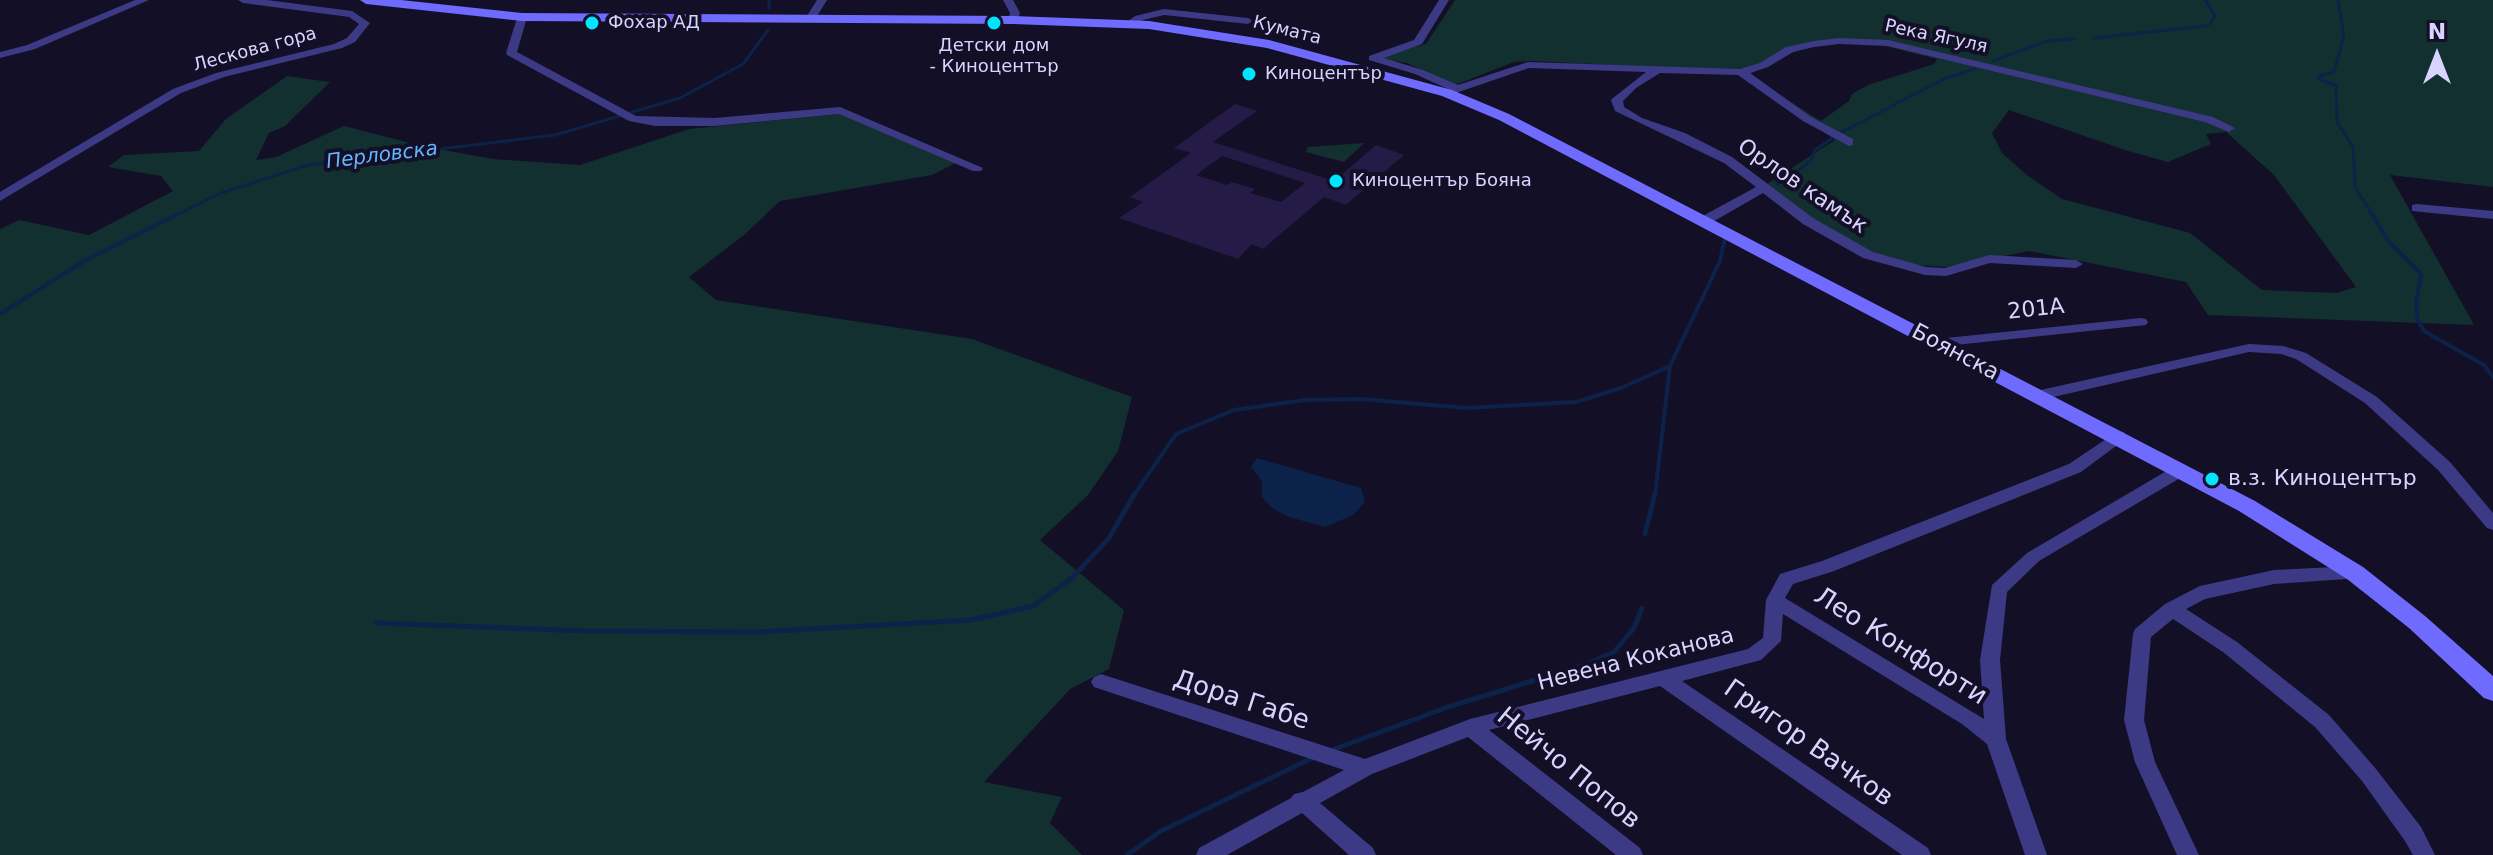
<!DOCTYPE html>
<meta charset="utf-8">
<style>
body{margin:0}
#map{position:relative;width:2493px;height:855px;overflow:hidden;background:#130f26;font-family:"DejaVu Sans",sans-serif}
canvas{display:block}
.north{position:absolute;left:2397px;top:16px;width:80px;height:80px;-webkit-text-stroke:6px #130f26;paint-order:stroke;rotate:0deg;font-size:22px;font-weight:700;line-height:32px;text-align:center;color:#d9d4ff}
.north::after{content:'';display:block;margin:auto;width:28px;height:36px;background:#d9d4ff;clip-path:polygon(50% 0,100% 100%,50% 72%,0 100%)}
</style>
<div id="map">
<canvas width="2493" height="855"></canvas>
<div class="north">N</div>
</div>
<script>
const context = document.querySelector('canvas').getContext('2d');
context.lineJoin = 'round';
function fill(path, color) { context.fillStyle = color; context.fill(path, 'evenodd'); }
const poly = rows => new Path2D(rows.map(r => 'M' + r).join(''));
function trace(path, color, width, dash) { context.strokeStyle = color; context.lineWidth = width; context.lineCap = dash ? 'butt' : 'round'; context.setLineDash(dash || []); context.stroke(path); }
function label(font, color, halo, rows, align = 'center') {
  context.font = font + ' "DejaVu Sans",sans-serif'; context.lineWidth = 8; context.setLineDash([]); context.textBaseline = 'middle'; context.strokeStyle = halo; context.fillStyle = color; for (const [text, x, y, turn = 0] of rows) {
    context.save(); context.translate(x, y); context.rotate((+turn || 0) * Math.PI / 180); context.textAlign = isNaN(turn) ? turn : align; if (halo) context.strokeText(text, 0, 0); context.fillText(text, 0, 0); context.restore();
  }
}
fill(poly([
 [1455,0,2493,0,2493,187,2390,175,2474,325,2208,315,2186,282,2029,251,1949,267,1913,265,1882,256,1847,241,1808,217,1767,184,1835,140,1736,71,1532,61,1514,62,1455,85,1407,63,1384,59,1385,54,1426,44],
 [1848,43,1881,45,1937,59,1934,64,1868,85,1852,94,1849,101,1821,121,1748,75,1789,54,1813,45],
 [2009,110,2128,151,2168,162,2211,144,2206,134,2226,132,2274,175,2356,287,2336,293,2262,290,2190,233,2062,199,2028,176,2002,153,1992,133],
 [287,76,330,82,285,126,269,133,256,160,276,157,344,126,422,146,493,159,580,165,689,129,839,114,958,162,932,175,780,201,744,235,689,277,716,300,972,339,1132,397,1118,451,1088,495,1040,540,1124,610,1109,669,1070,689,984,782,1062,797,1050,823,1082,855,0,855,0,229,19,220,89,235,173,191,161,176,108,167,124,155,199,151,226,119],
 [1364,143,1344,162,1306,152,1308,147]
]), '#12302f');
fill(poly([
 [1257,458,1361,488,1365,502,1353,515,1325,527,1289,517,1272,508,1262,497,1262,481,1251,467]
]), '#0c2248');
trace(poly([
 [769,0,769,8],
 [2205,0,2215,16,2210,24],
 [2338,0,2344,36,2334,72,2319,76,2320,80,2336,85,2337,122,2353,147,2355,187,2373,216],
 [2094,38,2206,26],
 [1993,61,2047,41,2075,39],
 [1840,133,1944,79,1975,69],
 [1777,184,1791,177,1811,160,1815,150,1834,137],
 [174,216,221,193,308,165,555,135,680,98,743,64,768,30]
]), '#0c2248', 3);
trace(poly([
 [2372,214,2389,242,2421,274,2416,303,2418,321,2424,331,2484,365,2493,377],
 [0,314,84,261,178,214],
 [1134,495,1176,434,1234,410,1305,400,1361,399,1466,408,1576,402,1621,388,1670,366],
 [1655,495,1670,366,1720,261,1725,238]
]), '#0c2248', 4);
trace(poly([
 [1645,534,1655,493],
 [376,623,586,631,758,632,971,620,1033,606,1072,578,1109,538,1135,493],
 [1332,750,1448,707,1587,664,1614,652,1634,628,1642,608],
 [1127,855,1161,831,1312,758]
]), '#0c2248', 5);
fill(poly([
 [1235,104,1257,111,1213,142,1334,181,1376,145,1404,155,1346,205,1324,197,1263,249,1252,244,1238,259,1119,218,1143,202,1130,197,1191,153,1174,148],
 [1222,156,1305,183,1281,202,1250,193,1255,189,1232,182,1227,185,1196,175]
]), '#241b47');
fill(poly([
 [135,0,149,0,35,49,0,58,0,52,27,45,135,0],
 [238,0,267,0,352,11,370,23,355,42,342,48,224,77,181,93,0,201,0,192,173,89,216,73,334,44,347,38,359,24,349,17,243,3,238,0],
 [817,0,827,0,814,21,806,21,805,19,817,0],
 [1003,0,1013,0,1020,13,1017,22,1008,20,1010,13,1003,0],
 [1439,0,1449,0,1422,44,1384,58,1423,70,1458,85,1528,62,1740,69,1760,63,1786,47,1814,41,1839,38,1888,40,2213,117,2235,128,2229,132,2205,122,1888,46,1839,44,1814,47,1793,52,1768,67,1750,73,1811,117,1853,139,1853,145,1849,146,1803,121,1738,75,1660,73,1636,88,1623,101,1624,107,1642,118,1685,133,1732,157,1813,218,1873,252,1926,267,1945,268,1989,255,2076,260,2083,264,2076,268,1990,263,1946,276,1925,275,1863,258,1803,224,1763,193,1709,224,1699,224,1699,218,1756,187,1724,163,1615,111,1611,100,1613,98,1646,72,1529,68,1447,96,1441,93,1448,89,1415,74,1369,60,1369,56,1414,40,1439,0],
 [1164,9,1248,18,1253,21,1248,24,1164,15,1143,20,1129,27,1124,24,1135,16,1164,9],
 [518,15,527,17,517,52,636,116,715,118,840,107,983,168,981,171,973,171,839,114,715,126,655,126,629,121,507,55,506,53,518,15],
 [2417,204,2493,211,2493,219,2412,211,2412,205,2417,204],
 [2141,318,2146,319,2148,322,2146,325,1936,347,1929,343,1936,339,2141,318],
 [2249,344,2283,346,2306,353,2377,397,2450,462,2493,513,2493,530,2487,528,2438,470,2365,403,2296,359,2281,354,2249,352,2036,401,2028,396,2036,391,2249,344],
 [2118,431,2124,432,2126,436,2124,440,2081,472,1834,571,1793,584,1785,598,1984,719,1980,660,1992,585,2027,553,2175,466,2187,466,2189,470,2187,474,2039,561,2007,592,2000,660,2006,739,2047,855,2025,855,1987,744,1962,724,1783,614,1781,641,1761,660,1682,681,1928,848,1931,855,1902,855,1660,686,1489,730,1640,848,1643,855,1616,855,1468,737,1372,774,1320,803,1373,848,1376,855,1349,855,1302,813,1227,855,1196,855,1199,848,1291,798,1294,794,1303,792,1344,770,1094,687,1091,682,1094,677,1101,674,1365,759,1470,719,1748,649,1763,638,1766,600,1780,574,1822,561,2069,464,2118,431],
 [2355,566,2361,568,2364,573,2361,578,2274,584,2205,599,2186,609,2237,642,2329,715,2376,769,2421,827,2435,855,2413,855,2405,841,2362,781,2315,727,2223,652,2173,619,2151,637,2144,720,2155,762,2199,855,2177,855,2135,762,2124,720,2133,634,2135,629,2165,604,2200,586,2274,570,2355,566]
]), '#3d3a85');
fill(poly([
 [360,0,401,0,522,13,1013,16,1149,21,1269,40,1452,90,1509,114,2255,501,2363,567,2425,616,2493,676,2493,701,2484,698,2409,628,2347,579,2239,511,1499,120,1442,96,1267,48,1149,29,1013,24,522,21,366,4,360,0]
]), '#6f6bff');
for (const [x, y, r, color] of [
 [592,23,8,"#00e5ff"],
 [994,23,8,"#00e5ff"],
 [1249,74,8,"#00e5ff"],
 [1336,181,8,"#00e5ff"],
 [2212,479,8,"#00e5ff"]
]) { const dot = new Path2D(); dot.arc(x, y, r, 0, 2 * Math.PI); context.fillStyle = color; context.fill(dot); trace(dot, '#130f26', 3); }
label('18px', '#d9d4ff', '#130f26', [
 ["Фохар АД",608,23],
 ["Детски дом",994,46,"center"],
 ["- Киноцентър",994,67,"center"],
 ["Киноцентър",1265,74],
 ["Киноцентър Бояна",1352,181]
], 'left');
label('18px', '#d9d4ff', '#130f26', [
 ["Кумата",1287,31,14],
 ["Река Ягуля",1936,37,12],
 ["Лескова гора",255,50,-15]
]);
label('italic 20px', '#62b6ff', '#130f26', [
 ["Перловска",382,156,-7]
]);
label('22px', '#d9d4ff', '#130f26', [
 ["Орлов камък",1802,187,34],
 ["201А",2036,310,-6],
 ["Боянска",1955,353,28],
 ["Невена Коканова",1636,660,-14]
]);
label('22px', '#d9d4ff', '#130f26', [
 ["в.з. Киноцентър",2228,479]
], 'left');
label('26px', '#d9d4ff', '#130f26', [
 ["Лео Конфорти",1900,647,32],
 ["Дора Габе",1241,701,18],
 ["Григор Вачков",1808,744,35],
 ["Нейчо Попов",1568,769,39]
]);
</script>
